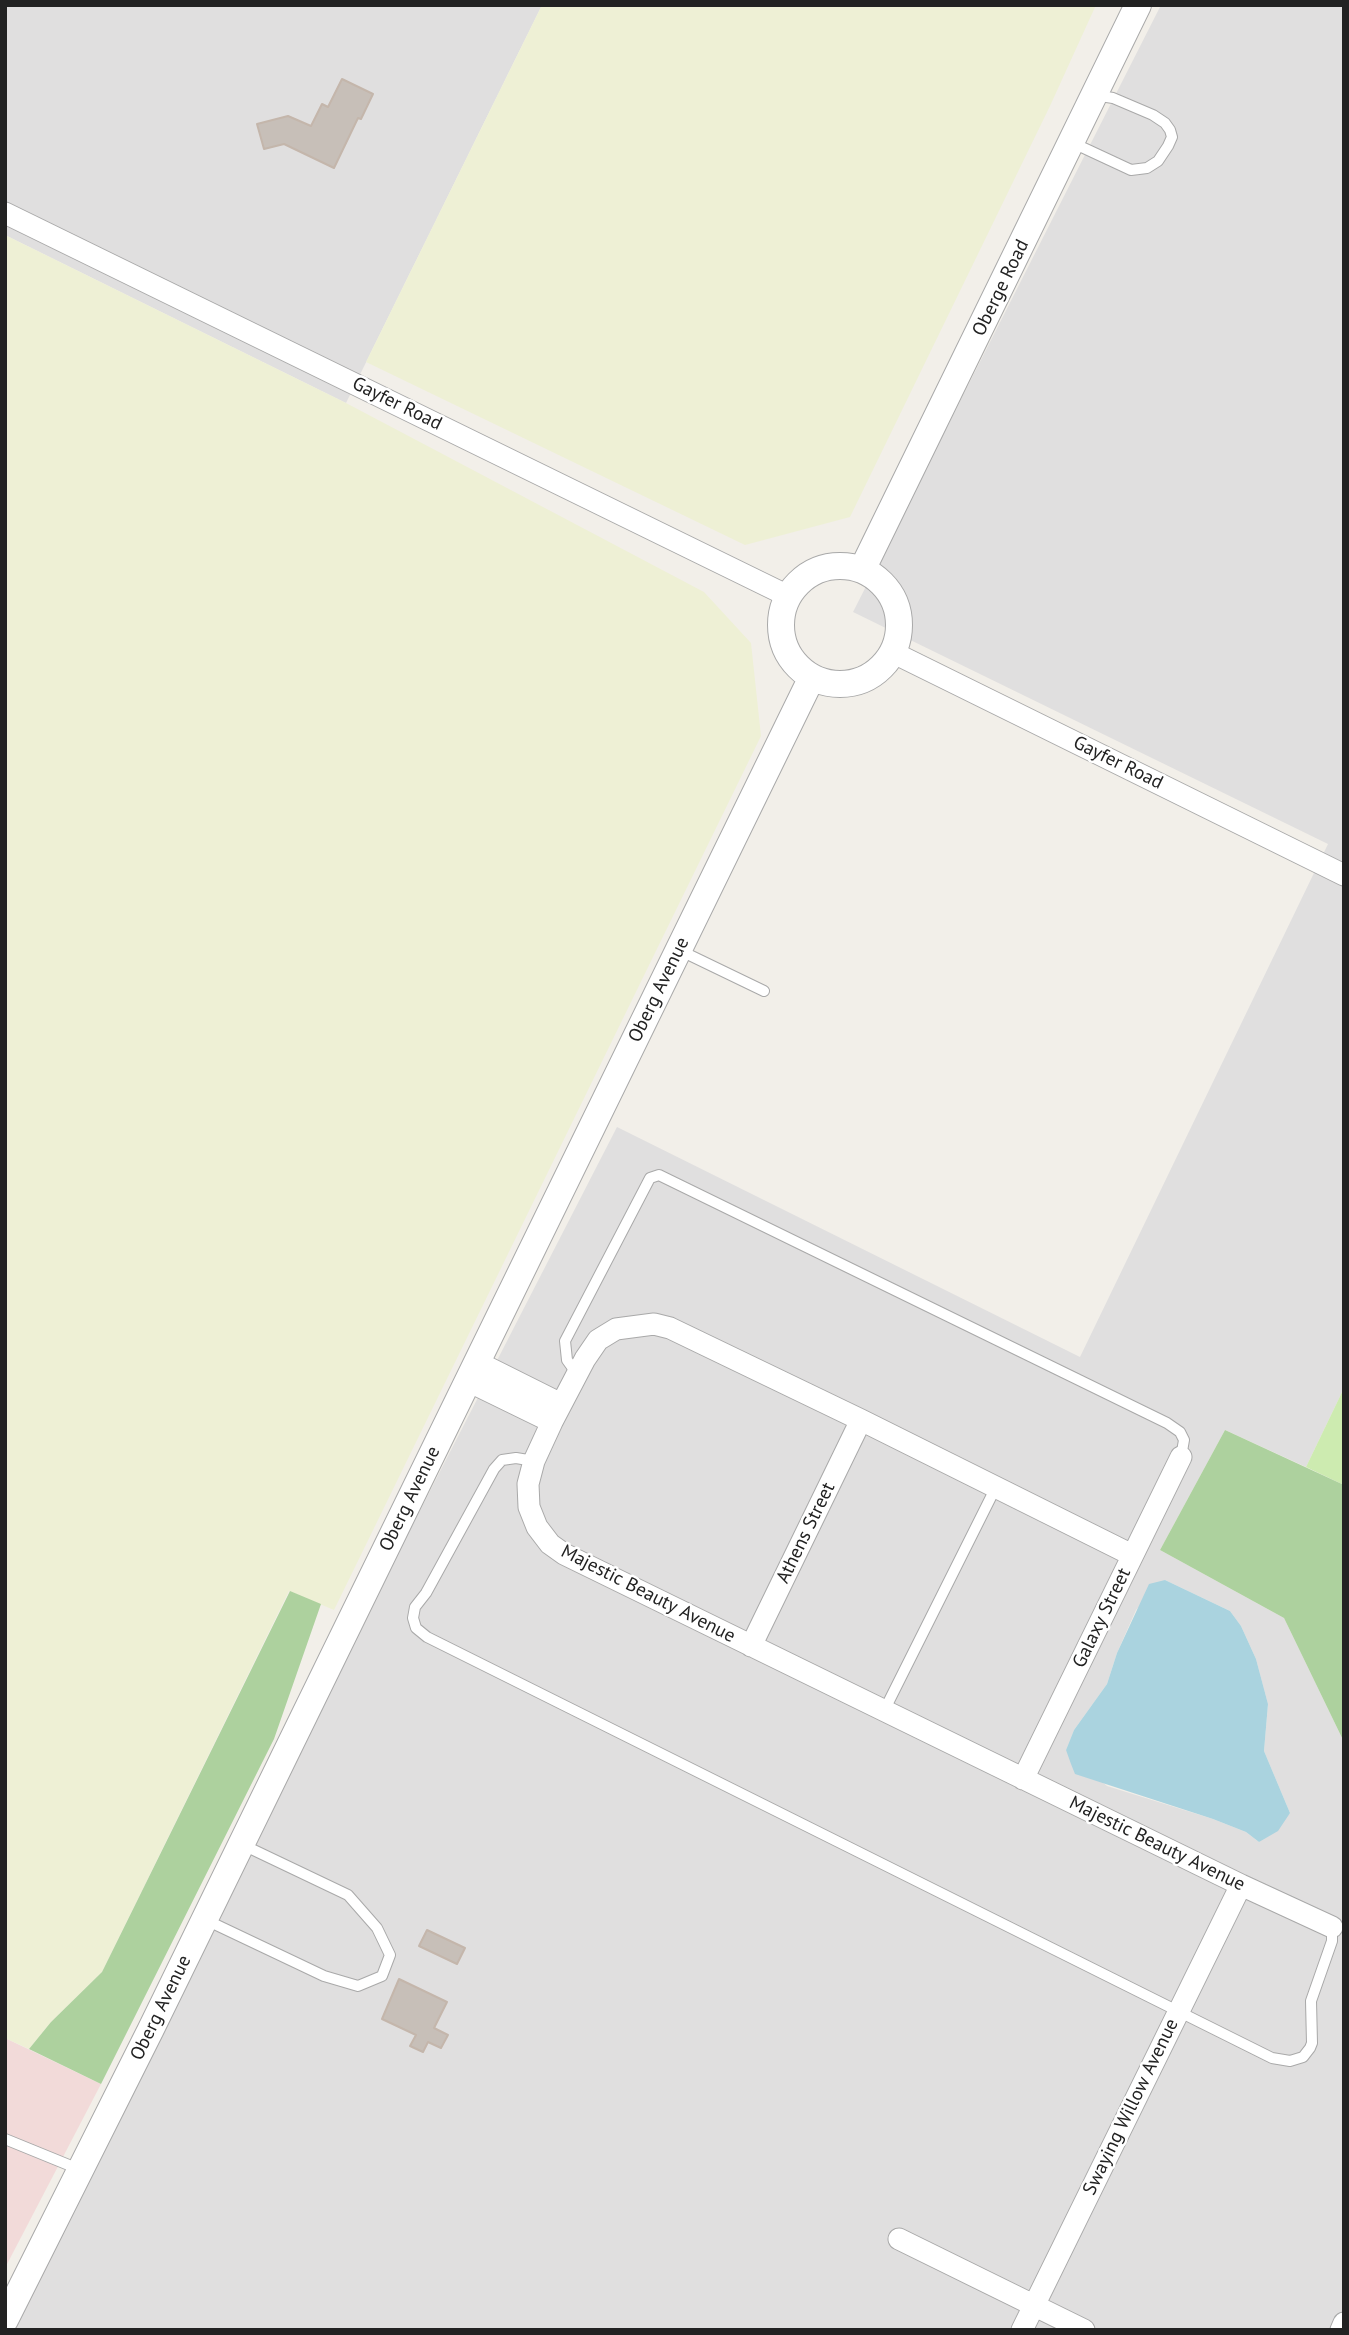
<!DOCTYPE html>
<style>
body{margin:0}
#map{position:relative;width:1349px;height:2335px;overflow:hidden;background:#f2efe9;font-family:"PT Sans",sans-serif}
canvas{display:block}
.frame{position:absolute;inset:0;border:7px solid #222;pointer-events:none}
</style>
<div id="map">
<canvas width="1349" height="2335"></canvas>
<div class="frame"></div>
</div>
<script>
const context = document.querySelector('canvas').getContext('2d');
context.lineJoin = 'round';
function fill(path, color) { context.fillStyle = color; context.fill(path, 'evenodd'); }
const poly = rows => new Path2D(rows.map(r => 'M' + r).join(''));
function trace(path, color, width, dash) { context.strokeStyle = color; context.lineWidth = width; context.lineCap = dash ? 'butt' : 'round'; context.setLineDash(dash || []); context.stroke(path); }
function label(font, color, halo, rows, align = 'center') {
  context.font = font + ' "PT Sans",sans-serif'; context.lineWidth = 5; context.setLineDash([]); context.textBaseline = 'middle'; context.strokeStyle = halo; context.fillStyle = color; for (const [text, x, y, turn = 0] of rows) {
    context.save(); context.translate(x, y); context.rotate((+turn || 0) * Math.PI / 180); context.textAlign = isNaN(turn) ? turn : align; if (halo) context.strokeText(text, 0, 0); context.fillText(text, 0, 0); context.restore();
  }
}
fill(poly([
 [5,5,542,5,346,403,5,235],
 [1161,5,1344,5,1344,1388,1306,1467,1225,1430,1160,1550,1284,1618,1344,1742,1344,2330,15,2330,358,1631,617,1127,1080,1357,1328,844,853,612],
 [1165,1580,1230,1611,1241,1626,1256,1659,1268,1704,1264,1751,1290,1813,1259,1842,1246,1832,1213,1819,1107,1786,1066,1750,1074,1730,1107,1684,1117,1653,1136,1610]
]), '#e0dfdf');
fill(poly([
 [5,2038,101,2084,5,2268]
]), '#f2dad9');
fill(poly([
 [542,5,1096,5,1050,106,850,517,745,545,366,362],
 [5,235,346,403,704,592,751,643,761,736,334,1610,289,1591,102,1972,51,2022,29,2049,5,2038]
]), '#eef0d5');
fill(poly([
 [1344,1388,1344,1485,1306,1467]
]), '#cdebb0');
fill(poly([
 [1225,1430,1344,1485,1344,1742,1284,1618,1160,1550],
 [290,1591,321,1604,274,1739,101,2084,29,2049,51,2022,102,1972]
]), '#add19e');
fill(poly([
 [1165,1580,1230,1611,1241,1626,1256,1659,1268,1704,1264,1751,1290,1813,1278,1831,1259,1842,1246,1832,1213,1819,1075,1774,1071,1764,1066,1750,1074,1730,1107,1684,1117,1653,1149,1584]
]), '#aad3df');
const building = poly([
 [342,79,373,94,361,119,358,118,334,168,284,144,264,149,257,124,288,116,311,126,322,104,328,107,342,79],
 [427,1930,465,1948,457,1964,419,1946,427,1930],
 [399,1979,447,2002,434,2028,448,2035,441,2048,428,2042,423,2052,410,2046,416,2035,382,2019,399,1979]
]);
fill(building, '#c7bfb8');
trace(building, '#c4b6ab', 2);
const service = poly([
 [1073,143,1131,170,1147,168,1158,161,1168,146,1172,137,1170,130,1165,123,1153,115,1113,98,1094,95],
 [679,950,764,991],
 [577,1374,567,1360,565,1341,650,1178,659,1175,1167,1423,1180,1432,1184,1440,1181,1457],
 [534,1461,516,1458,502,1460,494,1469,426,1593,415,1607,413,1618,416,1628,427,1637,1272,2058,1290,2061,1303,2057,1310,2048,1312,2043,1311,2001,1332,1941,1332,1927],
 [884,1711,996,1487],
 [206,1920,324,1976,358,1986,382,1976,390,1955,377,1928,348,1895,241,1844],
 [5,2139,81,2170]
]);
const minor = poly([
 [5,213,788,596],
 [892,652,1344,875],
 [477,1362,561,1404],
 [468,1381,552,1422],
 [1132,1555,861,1420,670,1328,654,1324,616,1329,598,1340,585,1359,552,1422,534,1461,528,1484,529,1507,537,1527,550,1544,564,1554,1241,1885,1332,1927],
 [751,1646,861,1420],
 [1023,1779,1181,1457],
 [899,2239,1084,2330],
 [1022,2330,1241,1885],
 [1341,2330,1344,2323]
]);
const tertiary = poly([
 '781 625a59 59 0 1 1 118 0a59 59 0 1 1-118 0Z',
 [862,570,1138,5],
 [5,2320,150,2031,812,677]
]);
trace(service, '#a9a9a9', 12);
trace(minor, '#a9a9a9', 23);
trace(tertiary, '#a9a9a9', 28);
trace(service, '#fff', 10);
trace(minor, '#fff', 21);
trace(tertiary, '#fff', 26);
label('19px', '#222', '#fff', [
 ["Oberge Road",1001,288,-64],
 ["Gayfer Road",397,404,26],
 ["Gayfer Road",1118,763,26],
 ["Oberg Avenue",659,990,-64],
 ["Oberg Avenue",410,1499,-64],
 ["Athens Street",806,1533,-64],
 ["Majestic Beauty Avenue",648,1594,27],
 ["Galaxy Street",1102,1618,-64],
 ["Majestic Beauty Avenue",1157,1844,26],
 ["Oberg Avenue",161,2008,-64],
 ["Swaying Willow Avenue",1131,2107,-64]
]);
</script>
